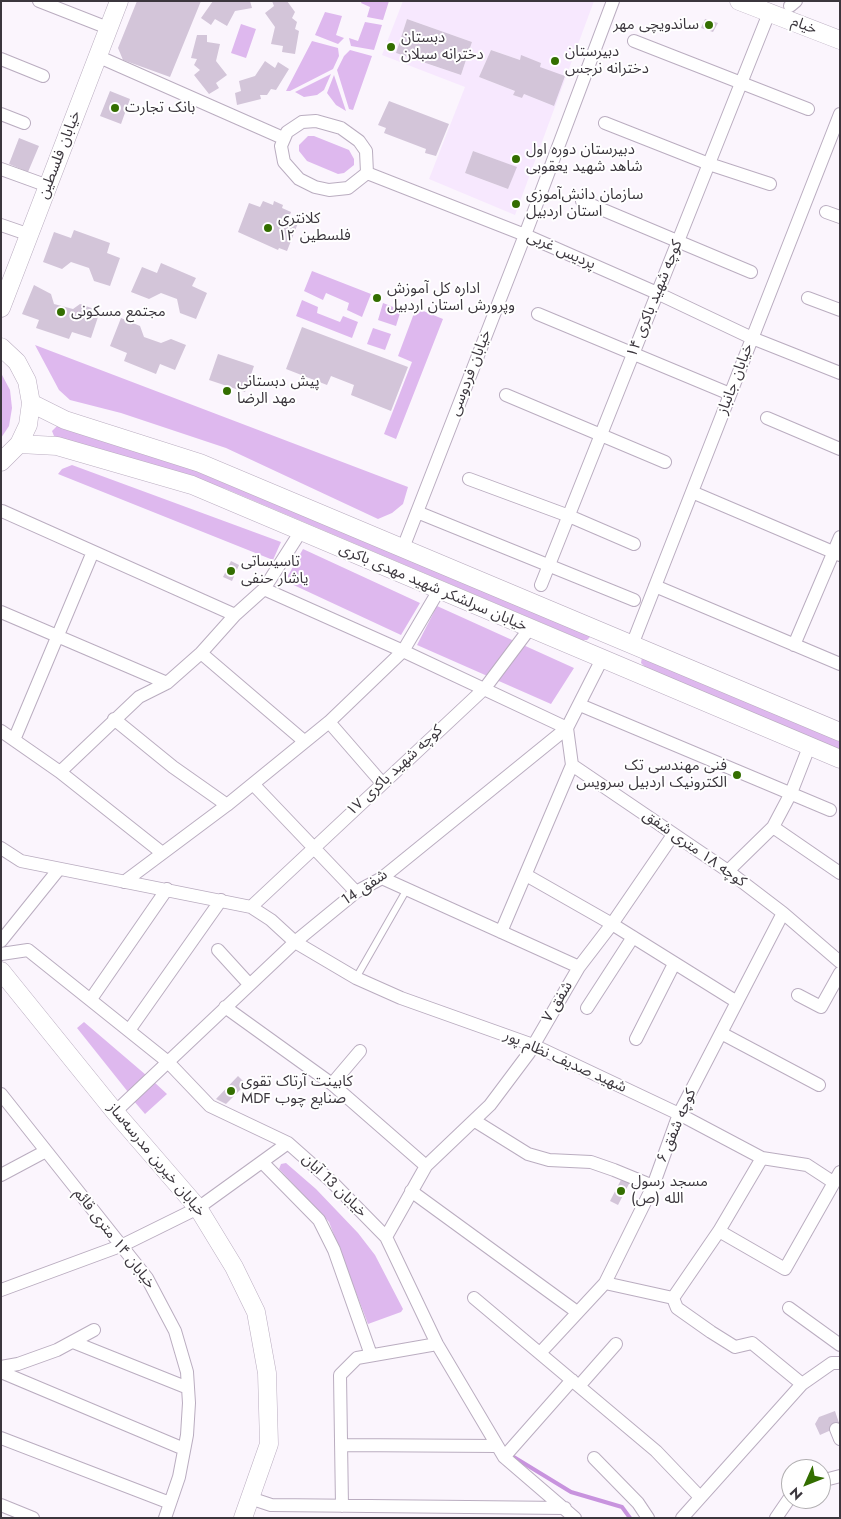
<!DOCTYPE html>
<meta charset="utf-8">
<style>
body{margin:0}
#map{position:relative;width:841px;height:1519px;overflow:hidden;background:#fbf5fd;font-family:Jost,sans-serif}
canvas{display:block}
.frame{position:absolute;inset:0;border:2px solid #3b363d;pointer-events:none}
.north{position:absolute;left:781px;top:1459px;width:50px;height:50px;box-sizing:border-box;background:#fff;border:1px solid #b1afb1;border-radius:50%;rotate:226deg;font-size:14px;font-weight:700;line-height:20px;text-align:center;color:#3b363d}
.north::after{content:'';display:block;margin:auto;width:18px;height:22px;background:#336e00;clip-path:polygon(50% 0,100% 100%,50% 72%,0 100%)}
</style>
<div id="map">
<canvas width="841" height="1519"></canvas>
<div class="frame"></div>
<div class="north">N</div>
</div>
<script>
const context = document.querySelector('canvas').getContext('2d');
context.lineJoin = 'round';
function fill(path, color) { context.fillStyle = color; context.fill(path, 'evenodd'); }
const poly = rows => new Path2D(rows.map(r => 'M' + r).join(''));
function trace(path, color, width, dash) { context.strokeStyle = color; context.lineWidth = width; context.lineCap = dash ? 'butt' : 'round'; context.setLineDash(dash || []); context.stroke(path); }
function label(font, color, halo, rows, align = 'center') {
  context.font = font + ' Jost,"Noto Sans Arabic",sans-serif'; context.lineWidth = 4; context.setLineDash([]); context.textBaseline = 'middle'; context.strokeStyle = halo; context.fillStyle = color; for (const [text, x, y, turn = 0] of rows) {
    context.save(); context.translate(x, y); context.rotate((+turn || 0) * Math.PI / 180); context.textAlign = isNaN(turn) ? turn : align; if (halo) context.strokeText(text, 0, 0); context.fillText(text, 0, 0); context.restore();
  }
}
fill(poly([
 [403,1,594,1,515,215,429,179,465,87,382,55],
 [407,19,472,42,461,75,396,53],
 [491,50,520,60,521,56,541,63,540,67,554,106,524,94,522,98,513,95,515,91,479,77],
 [473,151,516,167,508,189,465,173]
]), '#f7e8fe');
fill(poly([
 [362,1,389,1,383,20,367,17,370,7,361,3],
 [325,12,342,16,336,35,344,38,338,44,315,35],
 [365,22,382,25,374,50,351,46,349,38,358,41],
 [241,24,256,29,246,58,231,53],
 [312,41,338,48,339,56,333,69,290,91,286,91],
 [350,50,372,56,353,110,349,109,337,70,344,56],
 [331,74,324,90,317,95,304,97,295,92],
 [334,75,346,111,336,105,327,93],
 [308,136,314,136,349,150,354,159,354,165,344,173,338,174,307,161,299,151,299,145],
 [312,271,371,294,362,317,347,310,349,303,326,293,323,300,304,291],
 [302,300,318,307,317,313,340,322,343,316,358,322,352,338,296,316],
 [383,303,401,310,396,326,378,320],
 [416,308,443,319,396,439,384,434,412,362,398,356],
 [373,328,391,334,385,350,367,344],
 [35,345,408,487,403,504,392,513,378,519,226,448,121,413,70,400,59,390],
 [1,373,10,390,12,408,9,426,1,438],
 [57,426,191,469,587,634,590,637,587,640,582,640,226,489,54,436,52,431],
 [72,465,281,542,273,560,58,474,62,469],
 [303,549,420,603,401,635,285,581],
 [437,606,574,668,551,704,417,645],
 [642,657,840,741,840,750,645,667,641,663],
 [84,1022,146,1075,128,1092,77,1028],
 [153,1081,167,1094,145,1114,133,1100],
 [286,1163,316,1189,358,1233,375,1255,403,1309,401,1312,368,1324,329,1222,279,1169,281,1164]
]), '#deb8ee');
trace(poly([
 [512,1456,571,1492,622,1507,630,1518]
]), '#c893de', 4);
fill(poly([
 [137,1,201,1,170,77,123,60,118,48],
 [213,1,250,1,252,8,235,11,227,26,215,19,211,25,201,18],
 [272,1,287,1,295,12,292,18,297,22,295,29,299,31,295,54,282,52,283,46,271,44,275,27,265,13,274,6],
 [407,19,472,42,461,75,396,53],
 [705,19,718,23,713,32,701,28],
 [197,35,207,35,207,42,220,44,216,61,227,75,216,83,219,88,209,94,194,75,200,70,194,65,197,59,191,58],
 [491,50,520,60,521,55,541,63,540,67,565,76,554,106,524,94,522,98,513,95,515,91,479,77],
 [265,61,275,68,278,62,289,69,276,90,271,89,267,95,260,95,261,99,237,105,235,93,241,91,239,81,255,76],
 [110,91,130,99,121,124,100,116],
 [389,101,449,124,436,156,425,153,426,149,384,133,386,128,378,125],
 [19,138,39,146,28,172,9,164],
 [473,151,517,167,508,189,465,173],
 [263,201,273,205,274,201,283,205,282,208,291,212,288,220,298,223,287,251,279,248,278,250,238,232,249,203,260,207],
 [74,230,110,243,107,253,120,258,110,286,94,281,89,268,71,262,62,269,43,262,54,232,71,238],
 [161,263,196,278,192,286,207,293,196,319,180,313,177,299,161,293,149,299,131,292,142,267,157,273],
 [34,285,51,294,54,304,73,309,80,304,100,311,91,338,72,332,69,339,36,328,39,320,22,314],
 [121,318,140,326,144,337,161,343,171,339,186,345,175,370,160,364,156,374,124,361,127,353,110,346],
 [302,327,408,367,391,411,351,395,354,385,331,376,327,385,286,369],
 [218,354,254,366,245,392,209,380],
 [231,561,239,565,232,581,223,577],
 [238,1076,246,1084,226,1104,216,1099],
 [623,1176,631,1180,618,1205,610,1201],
 [835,1411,840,1426,820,1435,815,1424,819,1417]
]), '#d3c5d9');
const lane = poly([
 [356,978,407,889]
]);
const street = poly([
 [39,1,108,28],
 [790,6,796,1],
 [634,41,808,109],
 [97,56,283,138],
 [1,59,43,76],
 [1,114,24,123],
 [316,121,341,128,359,141,366,151,367,173,348,188,329,190,315,187,299,179,284,162,281,146,287,132,302,122,316,121],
 [605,123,709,164,770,184],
 [1,169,48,186],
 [367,173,525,235,657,293,752,338,840,373],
 [582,201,751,272],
 [826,212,840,217],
 [1,225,30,235],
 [808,298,840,310],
 [538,314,730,394],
 [506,395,665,462],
 [767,418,840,449],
 [469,479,569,516,634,544],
 [692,492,840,555],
 [2,511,235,615],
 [417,512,634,600],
 [403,548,525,235,613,1],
 [541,585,769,13],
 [655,586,840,664],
 [264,589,403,651,567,728,572,765,728,871,783,913,840,962],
 [1,612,167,683],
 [632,645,840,114],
 [794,645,840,537],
 [201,653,304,741],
 [580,705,830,810],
 [114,719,173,767,227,805],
 [329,722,382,783],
 [1,731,60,772,161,852],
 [14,740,92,554],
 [60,772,139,697,167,683,201,653,235,615,264,589,301,531],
 [253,784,356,892],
 [773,827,840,873],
 [1,848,21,861,251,907,271,920,295,942,356,978,401,998,533,1045,679,1114,762,1158,807,1165,833,1182],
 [728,871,773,827,791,793,809,747],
 [526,875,612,924,737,1002],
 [382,878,579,967],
 [124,882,227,805,329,722,403,651,439,590],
 [251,907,485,688,530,628],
 [501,932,572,765],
 [1,941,59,869],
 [218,950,249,984],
 [1,954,28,950,168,1062,210,1106,288,1143,332,1182,386,1237,437,1344,504,1457,575,1518],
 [798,995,821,1007,840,973],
 [91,999,167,889],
 [225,1007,332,1084,426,1166],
 [587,1008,633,937],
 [130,1029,221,900],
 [721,1033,819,1085],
 [636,1039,674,964],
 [332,1084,360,1051],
 [1,1094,147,1278,175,1331,187,1372,189,1403,187,1435,179,1477,165,1518],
 [115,1112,295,942,356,892,382,878,567,728,602,659],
 [475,1121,528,1154,549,1160,591,1162,614,1170,653,1186],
 [262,1162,319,1220,334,1250,371,1355],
 [1,1175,46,1151],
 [411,1191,577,1312],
 [719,1231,785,1269,840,1172],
 [386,1237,426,1166,490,1105,529,1053,579,967,612,924,673,835],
 [605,1283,673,1298,677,1308,711,1332,735,1347,752,1343,802,1384],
 [1,1290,123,1245,198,1208,288,1143],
 [474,1298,656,1451,699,1496],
 [673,1298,719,1231,762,1158],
 [789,1308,840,1345],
 [73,1342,188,1388],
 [541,1352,605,1283,653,1186,679,1114,783,913],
 [1,1367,18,1364,57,1350,94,1330],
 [1,1372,184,1449],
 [579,1386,616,1344],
 [836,1429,840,1439],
 [1,1438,170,1503],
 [341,1445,497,1446],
 [504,1457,572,1380],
 [594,1458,638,1503,648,1518],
 [821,1481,840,1476],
 [250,1498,271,1505,565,1508],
 [1,1505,33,1518],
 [342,1506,340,1375,357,1358,437,1344],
 [682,1518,802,1384,832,1363,840,1363],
 [776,1518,791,1496]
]);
const secondary = poly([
 [739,1,840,40],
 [1,308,119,1],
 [1,347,17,362,27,381,31,403,28,425,19,444,1,462],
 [31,403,65,420,200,463,840,732],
 [19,444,57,446,192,485,840,759],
 [1,971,115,1112,198,1208,234,1267,256,1312,267,1373,269,1444,243,1518]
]);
trace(lane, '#baadc0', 8);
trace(street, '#baadc0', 14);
trace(secondary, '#baadc0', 19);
trace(lane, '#fff', 6);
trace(street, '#fff', 12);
trace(secondary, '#fff', 18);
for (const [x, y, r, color] of [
 [709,25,5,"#336e00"],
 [391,47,5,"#336e00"],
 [555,61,5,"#336e00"],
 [115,108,5,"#336e00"],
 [516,159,5,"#336e00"],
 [516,204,5,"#336e00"],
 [268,228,5,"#336e00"],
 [377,298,5,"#336e00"],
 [61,312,5,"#336e00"],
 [227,391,5,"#336e00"],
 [231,571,5,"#336e00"],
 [737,775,5,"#336e00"],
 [231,1091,5,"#336e00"],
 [621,1191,5,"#336e00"]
]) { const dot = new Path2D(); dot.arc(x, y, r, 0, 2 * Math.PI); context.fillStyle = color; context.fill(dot); trace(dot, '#fff', 2); }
label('15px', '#3b363d', '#fff', [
 ["ساندویچی مهر",699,25,"right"],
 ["دبستان",401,38],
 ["دخترانه سبلان",401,55],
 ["دبیرستان",565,52],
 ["دخترانه نرجس",565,69],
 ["بانک تجارت",125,108],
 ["دبیرستان دوره اول",526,150],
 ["شاهد شهید یعقوبی",526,167],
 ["سازمان دانش‌آموزی",526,195],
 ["استان اردبیل",526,212],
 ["کلانتری",278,219],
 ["۱۲ فلسطین",278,236],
 ["اداره کل آموزش",387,289],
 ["وپرورش استان اردبیل",387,306],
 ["مجتمع مسکونی",71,312],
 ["پیش دبستانی",237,382],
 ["مهد الرضا",237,399],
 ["تاسیساتی",241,562],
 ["یاشار حنفی",241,579],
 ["فنی مهندسی تک",727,766,"right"],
 ["الکترونیک اردبیل سرویس",727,783,"right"],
 ["کابینت آرتاک تقوی",241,1082],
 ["MDF صنایع چوب",241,1099],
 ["مسجد رسول",631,1182],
 ["الله (ص)",631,1199]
], 'left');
label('15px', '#3b363d', '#fff', [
 ["خیام",804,26,21],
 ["خیابان فلسطین",60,155,-69],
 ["پردیس غربی",561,251,24],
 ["کوچه شهید باکری ۱۴",655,299,-68],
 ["خیابان فردوسی",471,373,-69],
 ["خیابان جانباز",736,379,-69],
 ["خیابان سرلشکر شهید مهدی باکری",433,588,23],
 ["کوچه شهید باکری ۱۷",395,771,-43],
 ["کوچه ۱۸ متری شفق",694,849,35],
 ["شفق 14",365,888,-34],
 ["شفق ۷",558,1002,-59],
 ["شهید صدیف نظام پور",565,1062,24],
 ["کوچه شفق ۶",677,1126,-67],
 ["خیابان خیرین مدرسه‌ساز",156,1160,50],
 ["خیابان 13 آبان",334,1186,44],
 ["خیابان ۱۴ متری قائم",114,1239,52]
]);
</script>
